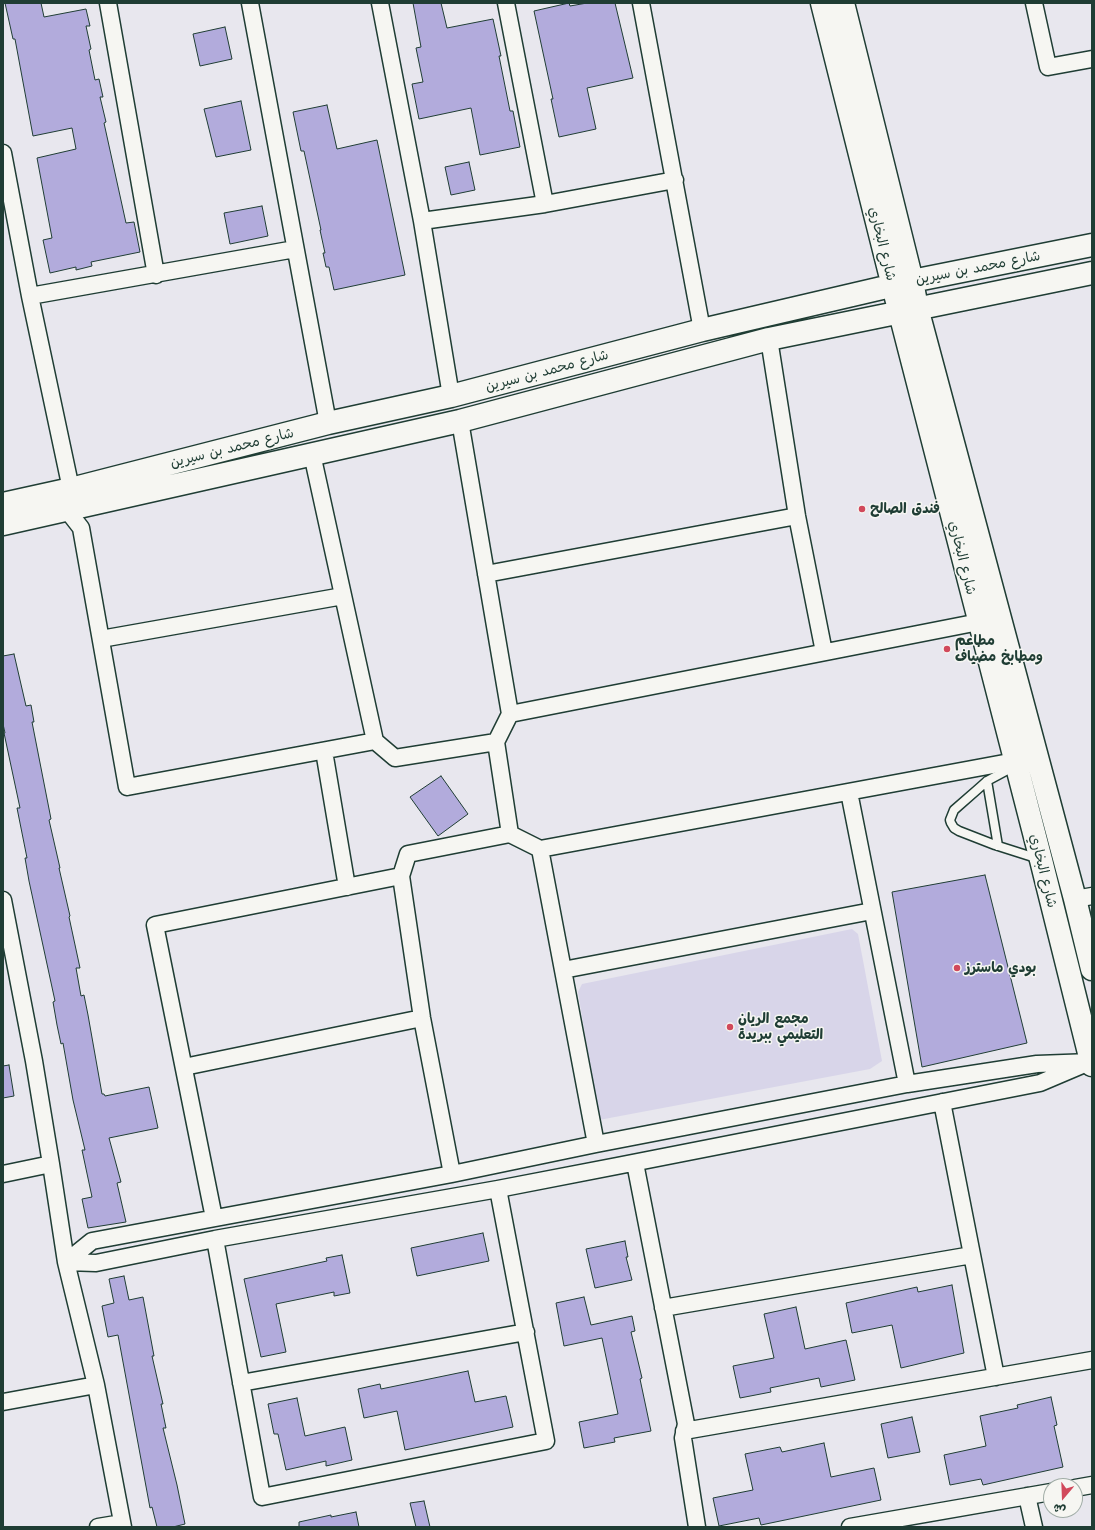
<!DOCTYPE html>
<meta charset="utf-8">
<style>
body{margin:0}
#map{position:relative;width:1095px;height:1530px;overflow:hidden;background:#e8e7ee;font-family:"Comic Neue","Playpen Sans Arabic",sans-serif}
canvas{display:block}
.frame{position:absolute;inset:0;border:4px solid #1f3d34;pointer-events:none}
.north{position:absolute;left:1043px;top:1478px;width:40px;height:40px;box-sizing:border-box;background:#f6f6f2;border:1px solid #a0aca6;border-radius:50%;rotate:199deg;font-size:11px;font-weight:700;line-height:16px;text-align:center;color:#1f3d34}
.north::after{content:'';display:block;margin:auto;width:14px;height:18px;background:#d1495b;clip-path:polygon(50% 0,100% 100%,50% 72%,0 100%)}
</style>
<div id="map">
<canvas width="1095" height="1530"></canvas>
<div class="frame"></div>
<div class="north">ش</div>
</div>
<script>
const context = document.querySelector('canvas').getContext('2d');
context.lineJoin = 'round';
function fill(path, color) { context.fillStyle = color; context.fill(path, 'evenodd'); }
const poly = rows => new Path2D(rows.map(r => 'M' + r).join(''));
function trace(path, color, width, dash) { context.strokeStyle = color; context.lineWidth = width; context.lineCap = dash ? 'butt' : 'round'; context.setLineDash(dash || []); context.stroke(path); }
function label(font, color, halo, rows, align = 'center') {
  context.font = font + ' "Comic Neue","Playpen Sans Arabic",sans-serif'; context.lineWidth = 3; context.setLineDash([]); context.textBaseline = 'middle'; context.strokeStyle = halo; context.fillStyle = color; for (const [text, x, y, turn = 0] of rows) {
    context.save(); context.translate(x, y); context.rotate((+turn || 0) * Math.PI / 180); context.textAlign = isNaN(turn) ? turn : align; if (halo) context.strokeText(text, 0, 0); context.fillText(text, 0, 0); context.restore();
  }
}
fill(poly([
 [852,929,858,934,882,1061,870,1069,599,1120,578,992,582,984]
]), '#d8d5e9');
const building = poly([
 [5,3,41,3,44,17,86,9,90,26,86,26,91,49,89,50,95,80,99,79,103,97,100,97,106,122,104,123,126,223,134,222,140,252,91,262,92,266,76,270,76,267,50,273,43,240,52,238,37,158,76,149,72,128,33,136,15,39,13,39,5,3],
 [413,3,441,3,447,28,493,19,501,56,499,56,510,111,513,111,520,147,480,155,471,108,419,119,412,84,423,82,416,48,421,47,413,3],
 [569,3,570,6,587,3,615,3,633,78,587,88,596,129,559,137,551,99,553,99,534,11,569,3],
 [225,27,232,59,200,66,193,34,225,27],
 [241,101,251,150,216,157,204,109,241,101],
 [327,105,337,149,377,140,405,275,334,290,329,267,326,267,323,253,325,253,320,230,321,230,304,151,301,151,293,112,327,105],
 [469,162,475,190,451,195,445,167,469,162],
 [262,206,268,236,230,244,224,213,262,206],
 [14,654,26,706,31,705,34,722,32,722,51,819,49,820,60,868,59,868,70,916,69,917,80,968,76,968,81,996,84,995,88,1015,102,1094,104,1094,105,1096,149,1087,158,1128,109,1138,121,1182,117,1183,126,1222,88,1228,82,1199,92,1197,82,1150,85,1150,73,1100,63,1043,61,1044,57,1025,53,1002,55,1001,29,881,25,858,27,858,17,808,20,808,4,733,5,733,3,724,3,656,14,654],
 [441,776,468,814,438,836,410,797,441,776],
 [985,875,1027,1043,922,1067,892,892,985,875],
 [9,1065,14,1096,3,1098,3,1066,9,1065],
 [483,1233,489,1261,417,1276,411,1248,483,1233],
 [625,1241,628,1257,626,1257,632,1280,595,1288,586,1249,625,1241],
 [342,1255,350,1293,334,1296,334,1292,276,1304,286,1352,261,1357,244,1279,327,1261,326,1258,342,1255],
 [124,1276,129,1300,143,1297,154,1356,152,1356,163,1404,161,1404,166,1428,163,1428,177,1485,185,1524,173,1527,157,1527,152,1507,150,1508,118,1335,108,1337,102,1306,114,1303,109,1279,124,1276],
 [952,1285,964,1353,901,1368,892,1325,852,1333,846,1303,917,1287,918,1292,952,1285],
 [584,1297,591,1325,632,1316,635,1331,631,1332,642,1378,640,1379,651,1431,614,1438,615,1442,584,1448,579,1422,618,1414,602,1338,564,1346,556,1303,584,1297],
 [796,1307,805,1349,846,1340,855,1380,821,1387,819,1378,770,1388,771,1392,740,1398,733,1366,774,1358,764,1314,796,1307],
 [468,1371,475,1402,506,1396,513,1427,405,1450,397,1411,364,1418,358,1389,380,1384,381,1389,468,1371],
 [1051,1397,1057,1425,1054,1426,1063,1467,983,1485,981,1479,950,1485,944,1455,986,1446,980,1416,1018,1408,1017,1405,1051,1397],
 [297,1398,305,1436,345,1427,352,1460,326,1466,326,1461,286,1470,278,1434,274,1434,268,1404,297,1398],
 [912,1417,920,1452,888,1458,881,1424,912,1417],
 [824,1443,831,1477,874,1468,881,1500,761,1525,759,1518,719,1526,713,1498,753,1490,745,1454,780,1447,782,1452,824,1443],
 [424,1501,430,1527,416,1527,410,1503,424,1501],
 [356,1512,359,1527,299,1527,299,1522,331,1515,331,1517,356,1512]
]);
fill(building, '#b2abdc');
trace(building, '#1f3d34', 1);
const lane = poly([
 [1015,766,987,781,978,789,954,810,950,820,951,823,954,828,959,831,995,845,1039,859],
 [987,781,998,846]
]);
const street = poly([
 [108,3,156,275],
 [250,3,328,423],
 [380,3,422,221,451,396],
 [506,3,545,204],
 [641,3,702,330],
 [1034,3,1048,67,1092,59],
 [3,153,30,296,71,489],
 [422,221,545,204,675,180],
 [30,296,295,249],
 [769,339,797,516,824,652],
 [460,421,510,714],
 [67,510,81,528,127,787,375,741,312,454],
 [486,574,797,516],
 [101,639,343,596],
 [375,741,395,758,496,742,510,714,979,622],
 [496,742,510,834],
 [324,751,347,887],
 [849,792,907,1084],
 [540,849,596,1144],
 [401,876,422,1018,452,1174],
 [1075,899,1092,896],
 [3,900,34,1061,51,1164,66,1262,96,1385,123,1527],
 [563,970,872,911],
 [184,1067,422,1018],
 [942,1102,996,1377],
 [635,1163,686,1424,683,1438,697,1527],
 [3,1174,51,1164],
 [214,1218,155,925,401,876,408,854,510,834,540,849,1015,761],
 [215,1239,262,1497,546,1441,498,1189],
 [66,1262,92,1241,452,1174,596,1144,907,1084,1037,1064,1091,1062],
 [66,1262,96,1263,215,1239,498,1189,617,1166,1040,1083,1080,1066],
 [663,1308,972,1255],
 [241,1383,526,1332],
 [3,1402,96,1385],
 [684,1431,1092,1360],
 [1075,1488,1092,1485],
 [1027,1496,1034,1527],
 [98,1527,122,1523],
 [850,1527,1051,1492]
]);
const secondary = poly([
 [822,3,893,286,1041,860,1092,1065],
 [843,3,912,281,917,308,1075,899,1092,969],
 [3,504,71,489,328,423,451,396,702,330,912,281,1092,245],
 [3,524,460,421,769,339,1092,273]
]);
trace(lane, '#1f3d34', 11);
trace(street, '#1f3d34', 19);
trace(secondary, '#1f3d34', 25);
trace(lane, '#f6f6f2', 8);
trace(street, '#f6f6f2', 16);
trace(secondary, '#f6f6f2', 22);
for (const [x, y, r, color] of [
 [862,509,4,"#d1495b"],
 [947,649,4,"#d1495b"],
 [957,968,4,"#d1495b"],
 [730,1027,4,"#d1495b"]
]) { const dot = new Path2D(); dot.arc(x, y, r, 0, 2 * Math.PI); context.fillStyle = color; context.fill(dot); trace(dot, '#f6f6f2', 1.5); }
label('14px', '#1f3d34', '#f6f6f2', [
 ["شارع البخاري",882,244,76],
 ["شارع محمد بن سيرين",978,268,-11],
 ["شارع محمد بن سيرين",547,371,-15],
 ["شارع محمد بن سيرين",232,448,-14],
 ["شارع البخاري",962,558,76],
 ["شارع البخاري",1043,871,76]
]);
label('bold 14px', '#1f3d34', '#f6f6f2', [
 ["فندق الصالح",870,509],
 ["مطاعم",955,641],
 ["ومطابخ مضياف",955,657],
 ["بودي ماسترز",965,968],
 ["مجمع الريان",738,1019],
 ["التعليمي ببريدة",738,1035]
], 'left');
</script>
